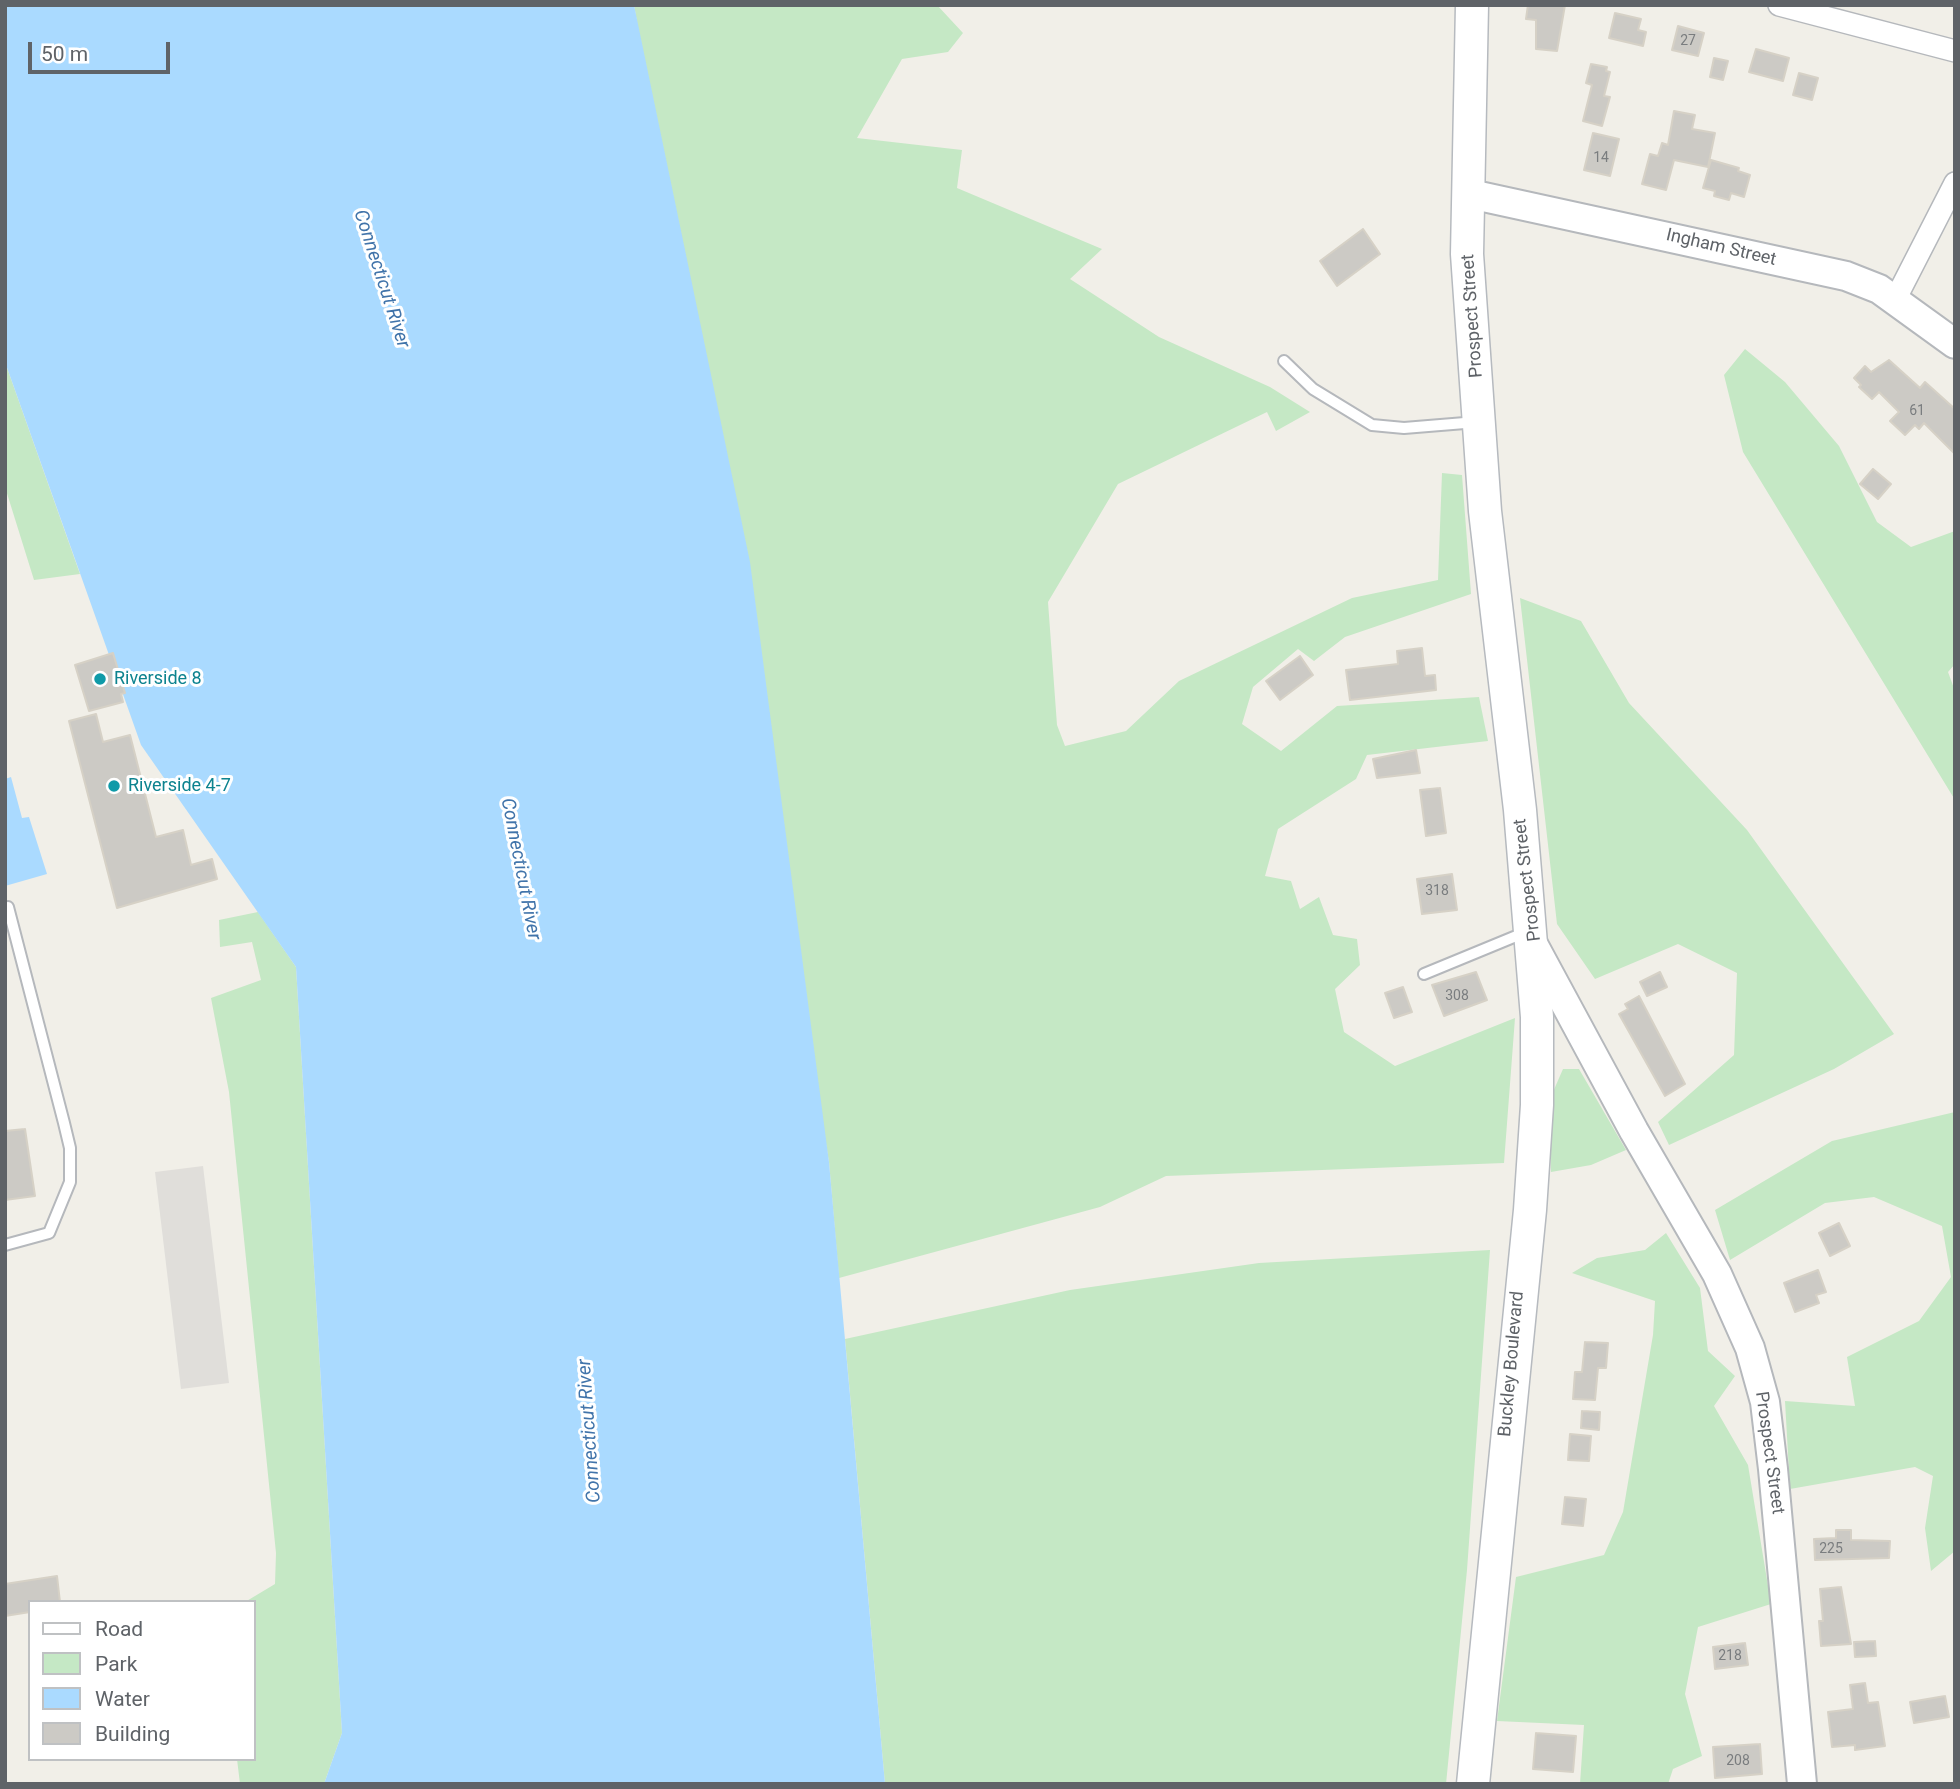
<!DOCTYPE html>
<style>
body{margin:0}
#map{position:relative;width:1960px;height:1789px;overflow:hidden;background:#f1efe8;font-family:Roboto,sans-serif}
canvas{display:block}
.frame{position:absolute;inset:0;border:7px solid #5f6368;pointer-events:none}
.legend{position:absolute;left:28px;top:1600px;width:228px;height:161px;box-sizing:border-box;background:#fff;border:2px solid #bfc1c3;margin:0;padding:9px 12px;list-style:none;font-size:21px;color:#5f6368}
.legend li{display:flex;align-items:center;gap:14px;height:35px}
.legend b{width:35px;border:2px solid #bfc1c3}
.scale{position:absolute;left:28px;top:42px;width:142px;height:32px;box-sizing:border-box;border:4px solid #5f6368;border-top:0;padding-left:9px;font-size:21px;line-height:24px;white-space:nowrap;color:#5f6368;-webkit-text-stroke:5px #fff;paint-order:stroke}
</style>
<div id="map">
<canvas width="1960" height="1789"></canvas>
<div class="frame"></div>
<ul class="legend">
<li><b style="height:9px;background:#fff"></b>Road</li>
<li><b style="height:19px;background:#c5e8c5"></b>Park</li>
<li><b style="height:19px;background:#aadaff"></b>Water</li>
<li><b style="height:19px;background:#cccac5"></b>Building</li>
</ul>
<div class="scale">50 m</div>
</div>
<script>
const context = document.querySelector('canvas').getContext('2d');
context.lineJoin = 'round';
function fill(path, color) { context.fillStyle = color; context.fill(path, 'evenodd'); }
const poly = rows => new Path2D(rows.map(r => 'M' + r).join(''));
function trace(path, color, width, dash) { context.strokeStyle = color; context.lineWidth = width; context.lineCap = dash ? 'butt' : 'round'; context.setLineDash(dash || []); context.stroke(path); }
function label(font, color, halo, rows, align = 'center') {
  context.font = font + ' Roboto,sans-serif'; context.lineWidth = 6; context.setLineDash([]); context.textBaseline = 'middle'; context.strokeStyle = halo; context.fillStyle = color; for (const [text, x, y, turn = 0] of rows) {
    context.save(); context.translate(x, y); context.rotate((+turn || 0) * Math.PI / 180); context.textAlign = isNaN(turn) ? turn : align; if (halo) context.strokeText(text, 0, 0); context.fillText(text, 0, 0); context.restore();
  }
}
fill(poly([
 [203,1166,229,1383,181,1389,155,1172]
]), '#e0deda');
fill(poly([
 [634,5,937,5,963,33,948,52,902,59,857,138,962,150,957,188,1102,249,1070,279,1159,337,1270,387,1310,412,1276,431,1267,412,1118,484,1048,602,1057,725,1065,746,1126,731,1179,681,1352,598,1438,580,1442,473,1462,475,1471,594,1345,637,1314,661,1298,649,1253,687,1242,724,1281,751,1337,706,1479,697,1488,741,1367,755,1356,779,1278,829,1265,876,1291,881,1300,909,1319,897,1333,935,1357,939,1360,965,1335,989,1344,1032,1395,1066,1515,1018,1504,1163,1166,1176,1100,1207,839,1278,829,1162],
 [1745,349,1785,382,1839,446,1877,522,1911,547,1955,531,1955,664,1948,672,1955,691,1955,800,1743,452,1724,375],
 [5,362,80,574,34,580,5,487],
 [1520,598,1581,621,1629,703,1747,830,1894,1034,1834,1069,1669,1145,1658,1122,1734,1055,1737,973,1678,944,1595,979,1557,924],
 [258,912,296,967,342,1733,324,1784,240,1784,237,1759,254,1759,254,1602,245,1602,275,1584,276,1553,229,1092,211,998,261,980,252,942,220,947,219,920],
 [1563,1069,1579,1069,1626,1150,1591,1165,1551,1172,1549,1101],
 [1955,1112,1955,1551,1931,1571,1925,1528,1933,1476,1915,1467,1790,1489,1785,1401,1855,1406,1847,1357,1919,1321,1951,1277,1942,1226,1874,1197,1825,1203,1730,1260,1715,1210,1832,1141],
 [1666,1233,1700,1288,1708,1351,1735,1376,1714,1406,1748,1465,1771,1604,1698,1627,1685,1694,1702,1756,1673,1769,1668,1784,1580,1784,1584,1725,1497,1721,1516,1577,1604,1555,1623,1512,1653,1335,1655,1301,1572,1273,1597,1258,1645,1250],
 [1490,1250,1467,1570,1446,1784,885,1784,845,1339,1070,1290,1259,1263]
]), '#c5e8c5');
fill(poly([
 [5,5,634,5,750,562,829,1162,885,1784,324,1784,342,1733,296,967,141,745,5,362],
 [11,777,22,818,29,817,47,874,5,886,5,779]
]), '#aadaff');
const building = poly([
 [1528,5,1565,5,1557,51,1536,49,1536,20,1526,19,1528,5],
 [1615,13,1641,19,1638,30,1646,32,1643,46,1609,38,1615,13],
 [1678,26,1704,33,1698,56,1672,50,1678,26],
 [1756,49,1789,58,1783,81,1749,72,1756,49],
 [1714,58,1728,61,1723,80,1710,77,1714,58],
 [1591,64,1607,67,1606,71,1610,72,1604,96,1610,97,1602,126,1583,121,1592,85,1586,83,1591,64],
 [1799,73,1818,78,1812,100,1793,95,1799,73],
 [1674,111,1695,115,1692,129,1715,133,1708,167,1674,160,1666,190,1642,184,1650,154,1658,156,1662,143,1668,145,1674,111],
 [1593,133,1619,139,1610,176,1584,170,1593,133],
 [1711,160,1739,168,1738,171,1750,175,1744,197,1731,193,1729,200,1714,196,1715,191,1703,188,1711,160],
 [1363,229,1380,254,1337,286,1320,261,1363,229],
 [1889,360,1920,388,1925,382,1955,409,1955,454,1924,423,1919,429,1915,425,1905,435,1890,421,1899,412,1879,392,1872,399,1859,387,1861,385,1854,378,1865,366,1871,372,1889,360],
 [1873,469,1891,484,1878,499,1860,484,1873,469],
 [1422,648,1425,676,1435,675,1436,690,1350,700,1346,670,1398,664,1397,651,1422,648],
 [113,653,125,693,121,694,123,702,89,711,75,665,113,653],
 [1300,656,1313,675,1280,700,1266,681,1300,656],
 [96,714,103,742,130,735,156,837,183,830,191,865,212,859,217,879,117,908,69,721,96,714],
 [1416,750,1420,773,1377,778,1373,759,1416,750],
 [1440,788,1446,833,1426,836,1420,790,1440,788],
 [1452,874,1457,910,1422,914,1417,879,1452,874],
 [1476,972,1487,1000,1444,1016,1432,985,1476,972],
 [1660,972,1667,987,1647,996,1640,982,1660,972],
 [1403,987,1412,1012,1394,1018,1385,993,1403,987],
 [1639,996,1685,1084,1665,1096,1619,1014,1628,1009,1625,1004,1639,996],
 [25,1129,35,1196,5,1200,5,1131,25,1129],
 [1839,1223,1850,1246,1830,1256,1819,1233,1839,1223],
 [1818,1270,1826,1292,1816,1295,1819,1303,1795,1312,1784,1283,1818,1270],
 [1585,1342,1608,1343,1606,1368,1598,1368,1595,1400,1573,1399,1575,1372,1582,1372,1585,1342],
 [1582,1411,1600,1412,1599,1430,1581,1428,1582,1411],
 [1570,1434,1591,1436,1589,1461,1568,1460,1570,1434],
 [1565,1497,1586,1499,1583,1526,1562,1524,1565,1497],
 [1836,1530,1851,1530,1851,1540,1890,1541,1889,1558,1815,1560,1814,1539,1836,1538,1836,1530],
 [57,1576,60,1602,30,1602,30,1612,5,1616,5,1584,57,1576],
 [1841,1587,1851,1644,1821,1646,1819,1621,1823,1621,1820,1589,1841,1587],
 [1875,1641,1876,1656,1855,1657,1854,1642,1875,1641],
 [1745,1643,1748,1665,1715,1669,1713,1647,1745,1643],
 [1865,1683,1868,1703,1878,1702,1885,1746,1855,1750,1855,1745,1832,1747,1828,1712,1853,1709,1850,1685,1865,1683],
 [1945,1696,1949,1717,1914,1723,1910,1702,1945,1696],
 [1536,1733,1576,1736,1573,1772,1533,1769,1536,1733],
 [1760,1744,1762,1774,1715,1778,1713,1747,1760,1744]
]);
fill(building, '#cccac5');
trace(building, '#d6d1c6', 2);
const service = poly([
 [1284,361,1313,389,1372,425,1404,428,1477,422],
 [5,908,8,907,64,1123,70,1148,70,1182,49,1233,5,1245],
 [1424,974,1526,932]
]);
const minor = poly([
 [1779,5,1955,51],
 [1895,300,1955,183]
]);
const tertiary = poly([
 [1470,194,1846,276,1879,289,1955,344],
 [1533,944,1634,1131,1717,1274,1750,1348,1765,1402,1773,1469,1802,1784]
]);
const secondary = poly([
 [1472,5,1467,254,1485,511,1520,810,1537,1017,1537,1105,1530,1210,1473,1784]
]);
trace(service, '#b5b8bc', 14);
trace(minor, '#b5b8bc', 24);
trace(tertiary, '#b5b8bc', 32);
trace(secondary, '#b6babf', 35);
trace(service, '#fff', 10);
trace(minor, '#fff', 21);
trace(tertiary, '#fff', 28);
trace(secondary, '#fff', 32);
for (const [x, y, r, color] of [
 [100,679,7,"#0f9aa8"],
 [114,786,7,"#0f9aa8"]
]) { const dot = new Path2D(); dot.arc(x, y, r, 0, 2 * Math.PI); context.fillStyle = color; context.fill(dot); trace(dot, '#fff', 2.5); }
label('14px', '#7a7d7f', null, [
 ["27",1688,41],
 ["14",1601,158],
 ["61",1917,411],
 ["318",1437,891],
 ["308",1457,996],
 ["225",1831,1549],
 ["218",1730,1656],
 ["208",1738,1761]
]);
label('18px', '#5f6368', '#fff', [
 ["Ingham Street",1721,248,13],
 ["Prospect Street",1473,316,-94],
 ["Prospect Street",1528,880,-97],
 ["Buckley Boulevard",1512,1364,-85],
 ["Prospect Street",1769,1453,82]
]);
label('18px', '#0d838f', '#fff', [
 ["Riverside 8",114,679],
 ["Riverside 4-7",128,786]
], 'left');
label('italic 19px', '#4174aa', '#fff', [
 ["Connecticut River",381,279,72],
 ["Connecticut River",520,869,79],
 ["Connecticut River",590,1431,-94]
]);
</script>
